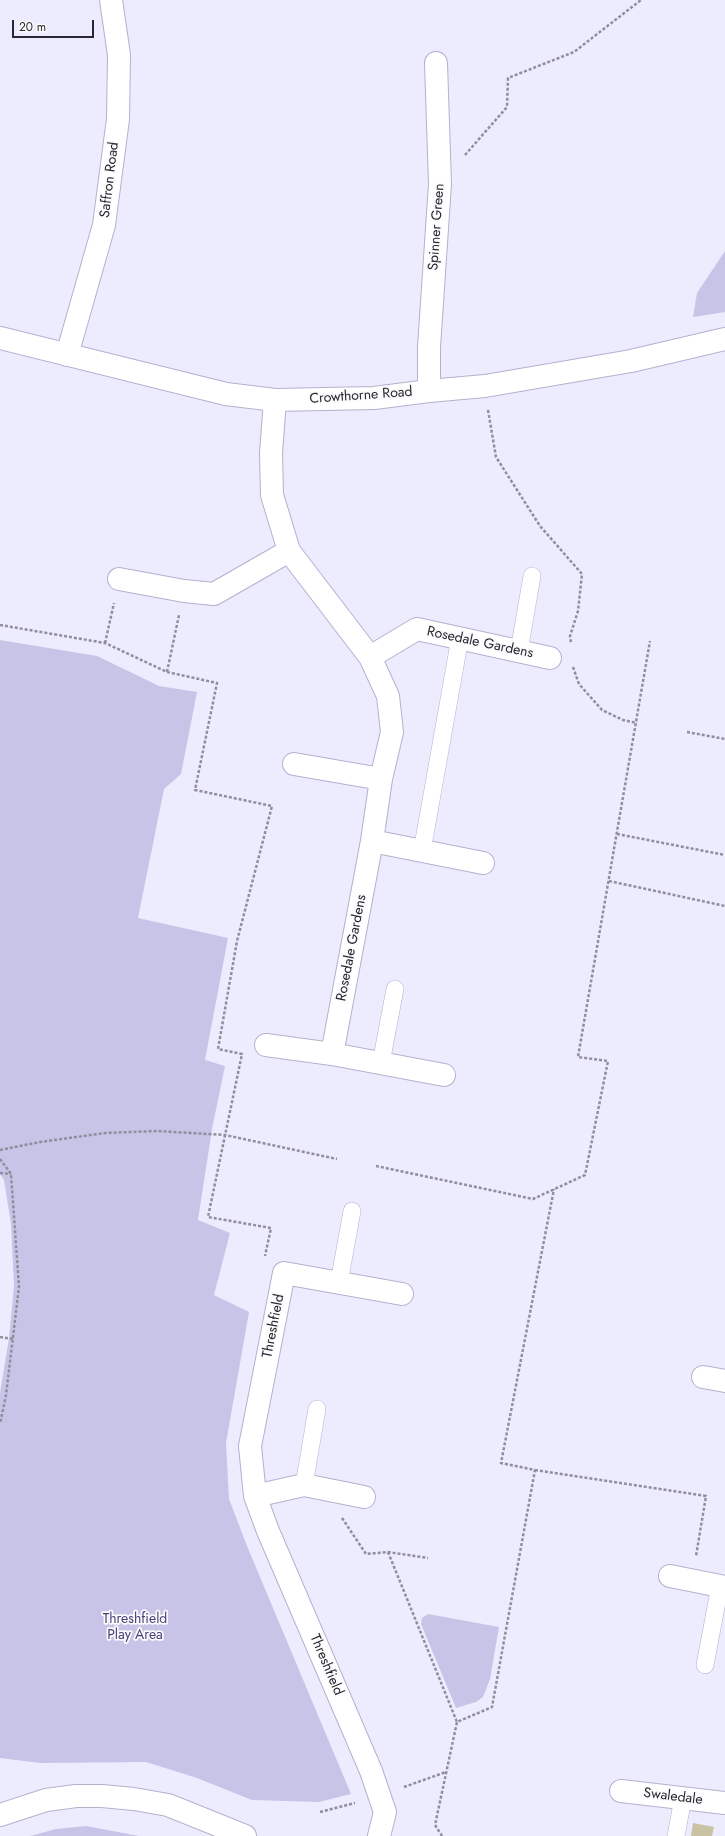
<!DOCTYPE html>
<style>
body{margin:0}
#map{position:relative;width:725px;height:1836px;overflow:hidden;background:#edebfe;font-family:Jost,sans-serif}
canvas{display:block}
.scale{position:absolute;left:12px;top:20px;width:82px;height:18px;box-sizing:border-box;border:2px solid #282732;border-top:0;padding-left:5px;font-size:12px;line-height:14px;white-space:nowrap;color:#282732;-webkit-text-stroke:3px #fbfbfb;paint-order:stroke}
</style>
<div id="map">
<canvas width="725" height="1836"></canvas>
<div class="scale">20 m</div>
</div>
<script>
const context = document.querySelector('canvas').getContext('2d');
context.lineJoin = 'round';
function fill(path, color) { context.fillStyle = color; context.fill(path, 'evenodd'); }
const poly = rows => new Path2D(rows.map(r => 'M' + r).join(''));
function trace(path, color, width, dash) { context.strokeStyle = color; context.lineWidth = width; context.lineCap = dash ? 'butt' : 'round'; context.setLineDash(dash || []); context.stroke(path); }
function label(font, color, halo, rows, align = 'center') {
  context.font = font + ' Jost,sans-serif'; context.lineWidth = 3.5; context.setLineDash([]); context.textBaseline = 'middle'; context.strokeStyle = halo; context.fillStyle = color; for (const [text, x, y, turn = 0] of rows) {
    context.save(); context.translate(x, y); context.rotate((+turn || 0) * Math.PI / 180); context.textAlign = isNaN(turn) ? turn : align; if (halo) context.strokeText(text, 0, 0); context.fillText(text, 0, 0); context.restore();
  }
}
fill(poly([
 [725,251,725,312,693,317,697,293],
 [0,640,97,656,159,686,197,692,181,774,164,789,138,918,228,938,205,1060,225,1066,212,1129,198,1220,230,1233,214,1295,249,1312,226,1443,229,1499,247,1546,351,1794,319,1802,252,1800,197,1778,146,1762,40,1763,0,1758,0,1393,9,1338,14,1286,11,1224,4,1180,0,1174],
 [428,1614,499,1627,490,1679,483,1697,476,1702,456,1708,421,1624,422,1618],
 [86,1826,139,1836,30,1836,56,1829]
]), '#c7c4e7');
fill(poly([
 [693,1823,714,1827,712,1836,691,1836]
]), '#c9c2a3');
const service = poly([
 [519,651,532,576],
 [422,851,460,638],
 [381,1063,395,989],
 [339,1283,352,1211],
 [304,1485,317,1409],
 [705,1665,720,1586],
 [676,1836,683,1798]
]);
const minor = poly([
 [67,355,104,225,118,119,119,55,111,0],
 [429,391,429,347,440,184,436,63],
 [275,400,271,453,272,495,289,551,370,657,388,696,392,732,381,779,372,841,332,1054],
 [119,579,184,591,214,594,289,551],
 [370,657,417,629,550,658],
 [294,764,381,779],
 [372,841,483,863],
 [266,1045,332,1054,444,1075],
 [703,1377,725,1381],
 [255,1496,304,1485,364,1497],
 [670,1576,725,1587],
 [621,1791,725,1803],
 [379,1836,385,1812,371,1771,268,1531,255,1496,250,1446,284,1273,402,1294]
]);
const tertiary = poly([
 [0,338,226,394,275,400,374,398,429,391,485,386,631,361,725,339],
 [0,1815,46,1800,76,1796,102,1796,134,1799,168,1805,245,1836]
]);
trace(service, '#b4b1cf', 18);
trace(minor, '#b4b1cf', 24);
trace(tertiary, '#b4b1cf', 24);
trace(poly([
 [465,155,507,107,508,78,574,52,641,0],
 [488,410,496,457,540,526,582,574,578,611,570,636,571,643],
 [0,625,105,643,167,672,217,683,195,790,272,806,237,941,218,1049,242,1054,208,1217,271,1228,265,1256],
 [105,643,114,603],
 [573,667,579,684,602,710,623,720,637,723],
 [167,672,179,615],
 [687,732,725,739],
 [617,834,725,855],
 [609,881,725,906],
 [0,1150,40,1142,105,1133,157,1131,225,1135,337,1159],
 [0,1159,11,1174,19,1287,6,1395,0,1424],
 [376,1166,533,1199,585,1175,608,1061,578,1057,650,641],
 [0,1173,11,1174],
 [0,1337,13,1339],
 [535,1470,706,1496,696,1556],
 [342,1518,366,1554,388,1552,428,1558],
 [388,1552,457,1722],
 [404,1787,446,1772],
 [320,1812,355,1803],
 [442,1836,435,1825,457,1722,492,1707,535,1470,501,1463,554,1189]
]), '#908e9d', 2.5, [3, 2]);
trace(service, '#fff', 17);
trace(minor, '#fff', 22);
trace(tertiary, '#fff', 22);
label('14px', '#282732', '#fbfbfb', [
 ["Saffron Road",110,180,-83],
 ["Spinner Green",437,227,-86],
 ["Crowthorne Road",361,396,-4],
 ["Rosedale Gardens",480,643,12],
 ["Rosedale Gardens",352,948,-79],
 ["Threshfield",274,1326,-79],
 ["Threshfield",326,1665,67],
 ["Swaledale",673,1797,7]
]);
label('14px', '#483c7a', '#fbfbfb', [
 ["Threshfield",135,1620],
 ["Play Area",135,1636]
]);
</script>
